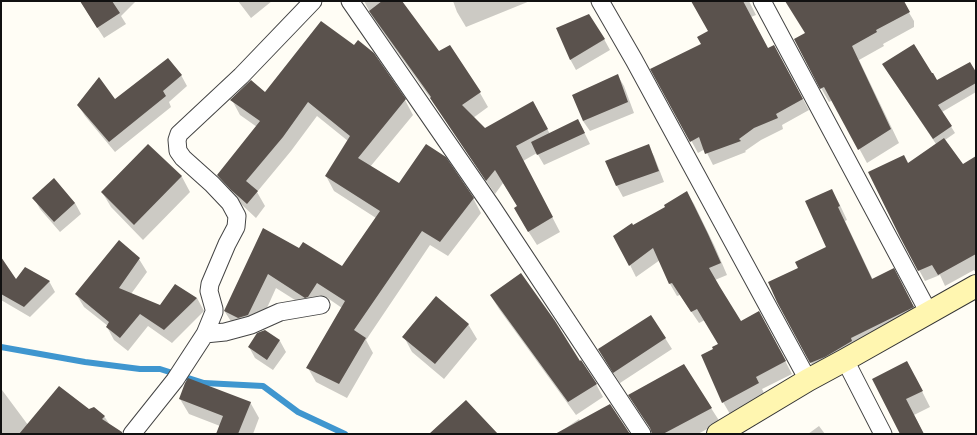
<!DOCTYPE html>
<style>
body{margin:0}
#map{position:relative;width:977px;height:435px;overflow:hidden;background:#fffdf5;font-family:Bitter,serif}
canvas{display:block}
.frame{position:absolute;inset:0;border:2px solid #111;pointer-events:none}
</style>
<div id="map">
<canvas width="977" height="435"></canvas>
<div class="frame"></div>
</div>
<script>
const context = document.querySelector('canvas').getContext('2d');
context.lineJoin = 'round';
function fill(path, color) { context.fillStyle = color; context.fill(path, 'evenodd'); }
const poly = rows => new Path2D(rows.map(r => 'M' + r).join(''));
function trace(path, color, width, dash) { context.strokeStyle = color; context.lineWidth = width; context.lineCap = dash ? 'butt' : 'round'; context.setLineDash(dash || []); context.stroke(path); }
fill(poly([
 [80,1,136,1,121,16,126,24,104,38],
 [238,1,272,1,251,18],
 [364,1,401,1,439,53,480,93,488,107,473,118,484,129,540,116,550,134,578,120,590,144,544,165,537,153,523,161,560,232,537,245,523,223,518,207,503,183,495,194,440,112,433,102,373,18],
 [453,1,530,1,466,27,457,12],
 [693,1,749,1,756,15,751,17,768,49,780,58,809,110,782,125,783,129,761,140,745,151,746,152,713,165,705,149,698,153,652,69,703,45,709,32],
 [786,1,902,1,914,21,914,27,883,44,884,46,859,60,899,143,867,163,833,100,829,102,821,88,806,33],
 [604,39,610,50,576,70,570,59],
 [887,71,937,81,976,74,976,92,942,112,955,133,945,140,963,165,976,157,976,273,974,270,945,286,940,275,925,281,919,270,908,164,936,144],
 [181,75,187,86,169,102,171,107,115,152,85,116,78,105,115,101],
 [618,76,624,86,634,113,590,131,583,121],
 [265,93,405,100,413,115,370,167,399,184,473,198,481,213,448,256,430,245,366,340,373,353,347,398,316,382,308,368,342,308,326,297,316,312,314,312,276,288,257,330,234,326,225,312,263,229,299,249,342,268,376,218,334,191,326,176,348,141,317,116,291,151,257,192,265,206,256,218,241,204,227,190,218,175,257,127,240,115,232,100],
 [148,145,182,177,190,192,143,240,111,207,102,192],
 [648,146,654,156,664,182,623,197,617,186,607,161],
 [54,180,75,203,81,214,60,232,40,209,34,198],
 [831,190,839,203,847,220,845,221,873,280,901,283,921,320,819,376,811,363,799,268,828,247],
 [687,193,694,204,715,247,727,275,715,280,740,322,766,324,792,374,762,389,765,395,730,414,723,402,719,344,705,320,699,323,680,295,677,296,670,284,660,260,636,277,630,265,633,226,667,207],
 [1,259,16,281,49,281,55,292,30,317,1,300],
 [139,259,147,272,131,294,160,306,197,298,204,311,172,343,148,326,128,351,114,340,107,327,108,326,84,307,76,294],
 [491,296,579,362,596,384,603,397,576,415,499,309],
 [651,316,672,349,620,383,605,360],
 [468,324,477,339,444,379,412,352,404,337],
 [265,331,280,341,286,352,273,370,255,358,249,347],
 [907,362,930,407,914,415,924,434,901,434],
 [2,390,28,425,89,411,104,416,110,425,122,434,1,434,1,391],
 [180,399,250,402,259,418,253,434,218,434,220,426,189,414],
 [711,408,720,422,698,434,653,434,653,432,637,409],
 [579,419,580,421,629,434,557,434],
 [819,426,825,434,808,434]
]), '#0003');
trace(poly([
 [1,347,85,362,140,369,160,369,204,383,263,386,298,412,345,434]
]), '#3f96cf', 6);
fill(poly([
 [80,1,112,1,120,13,97,28],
 [382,1,402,1,439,51,450,45,481,92,462,105,485,128,533,101,548,129,516,146,553,217,528,232,514,208,517,206,495,170,486,181,430,98,431,97,369,11],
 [691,1,743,1,768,48,774,45,803,99,776,114,778,118,754,128,739,139,741,141,705,154,699,137,690,142,650,69,701,44,697,37,708,31],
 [785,1,904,1,910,12,876,30,877,32,852,46,891,129,858,150,824,87,820,89,794,39,805,33],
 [589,14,605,39,570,60,556,28],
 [321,21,354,45,358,40,374,53,406,99,358,158,399,183,426,144,446,157,474,198,440,242,422,231,354,330,366,338,339,384,306,368,345,301,317,283,308,297,305,298,268,274,248,315,238,318,224,311,263,228,299,248,303,242,342,266,380,211,325,176,350,136,308,102,283,137,246,181,258,191,247,204,231,190,217,175,260,121,230,100,251,80,265,92],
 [914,44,932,73,933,73,937,80,970,62,976,72,976,83,938,105,952,126,933,139,882,64],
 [168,58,182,75,163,91,166,96,109,142,77,105,99,77,115,99],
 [618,74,628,102,583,121,572,95],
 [578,119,585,133,537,155,531,142],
 [944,138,963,164,976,156,976,254,938,275,932,265,918,271,900,237,868,172,904,155,908,163],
 [148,144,182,176,134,225,101,192],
 [649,144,659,171,616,186,605,161],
 [54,178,75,203,54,222,32,198],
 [832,189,840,206,838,207,872,279,894,268,914,307,851,338,852,341,825,357,810,363,777,302,768,282,798,268,795,262,826,247,805,201],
 [687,191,708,234,721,263,709,268,720,287,741,321,759,311,786,361,756,377,759,383,722,403,701,355,713,349,712,347,718,344,697,309,691,312,672,283,669,284,653,248,629,266,613,236,632,223,633,225,665,207,664,205],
 [119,240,140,258,119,288,160,305,175,284,197,298,164,330,140,314,120,338,106,327,109,322,75,294],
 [1,257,16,279,25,267,50,281,24,307,1,294],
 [521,273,555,321,580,361,581,360,597,384,568,402,490,295],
 [436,296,469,324,435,364,402,337],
 [651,315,666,338,613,373,598,349],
 [265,330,280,340,267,360,248,347,257,333],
 [907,361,923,391,906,399,924,434,900,434,872,379],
 [684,364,712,408,663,434,652,434,650,428,628,395],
 [188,378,251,402,238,434,216,434,223,416,179,399,185,383],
 [59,386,89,409,94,407,105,416,102,419,122,432,122,434,19,434],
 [466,400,498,434,429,434],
 [610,404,630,434,555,434]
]), '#5a524d');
const street = poly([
 [350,1,492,207,642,434],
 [600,1,634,60,808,380],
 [762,1,929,313],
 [205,334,225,332,251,325,280,312,321,305],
 [845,360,883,434],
 [132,434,175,380,205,334,214,312,214,309,209,291,210,284,227,244,236,227,237,216,230,203,212,184,183,158,178,151,177,140,179,134,241,76,313,1]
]);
const secondary = poly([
 [718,434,808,380,845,360,976,286]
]);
trace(street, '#444', 19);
trace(secondary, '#333', 24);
trace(street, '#fff', 17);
trace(secondary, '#fff6b0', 22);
</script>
